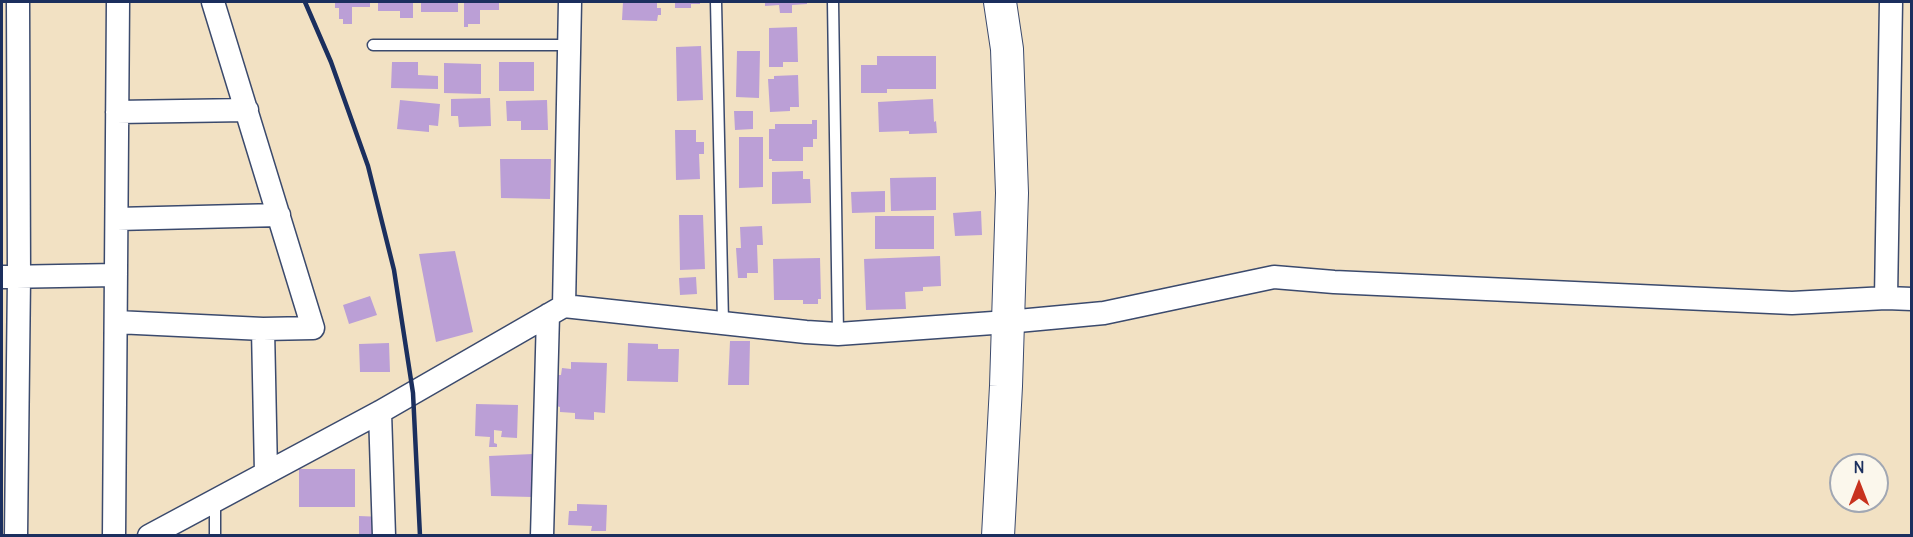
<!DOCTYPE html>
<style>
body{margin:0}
#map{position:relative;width:1913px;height:537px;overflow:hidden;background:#f2e1c3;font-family:Delius,sans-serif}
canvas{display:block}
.frame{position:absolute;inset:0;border:3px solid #1b2f5e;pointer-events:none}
.north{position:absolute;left:1829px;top:453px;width:60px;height:60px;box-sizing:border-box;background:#fbf7ec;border:2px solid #a1a7b3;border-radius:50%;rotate:0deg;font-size:16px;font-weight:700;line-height:24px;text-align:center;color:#1b2f5e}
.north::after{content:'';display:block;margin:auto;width:21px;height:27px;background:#c8321e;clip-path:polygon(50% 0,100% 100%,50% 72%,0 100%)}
</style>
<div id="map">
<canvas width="1913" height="537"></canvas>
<div class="frame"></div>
<div class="north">N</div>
</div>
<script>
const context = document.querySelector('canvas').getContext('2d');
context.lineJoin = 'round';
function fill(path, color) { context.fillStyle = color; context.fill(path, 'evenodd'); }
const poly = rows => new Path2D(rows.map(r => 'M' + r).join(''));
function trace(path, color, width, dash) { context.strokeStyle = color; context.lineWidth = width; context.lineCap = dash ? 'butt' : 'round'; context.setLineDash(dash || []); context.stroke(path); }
fill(poly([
 [335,2,370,2,370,7,352,7,352,24,343,24,343,19,339,19,339,8,335,8],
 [378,2,413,2,413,18,400,18,400,11,378,11],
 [421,2,458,2,458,12,421,12],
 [464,2,499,2,499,10,480,10,480,24,468,24,468,27,464,27],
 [623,2,657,2,657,8,661,8,661,15,658,15,657,21,622,20],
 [675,2,700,2,700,4,691,4,691,8,675,8],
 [765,2,807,2,807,4,792,5,792,13,780,13,779,5,765,6],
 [797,27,798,62,783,62,783,67,769,67,769,28],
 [701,46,703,100,677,101,676,47],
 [737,51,760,51,759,98,736,97],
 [877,56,936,56,936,89,887,89,887,93,861,93,861,65,877,65],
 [392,62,418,62,418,75,438,76,438,89,391,88],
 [499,62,534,62,534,91,499,91],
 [444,63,481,64,481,94,444,93],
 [798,75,799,107,790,107,790,111,770,112,768,79,774,79,774,76],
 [490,98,491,126,459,127,458,116,451,116,451,99],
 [933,99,934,122,936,121,937,133,909,134,909,131,879,132,878,102],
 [400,100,440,104,438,126,429,125,429,132,397,129],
 [547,100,548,130,521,130,521,121,507,121,506,101],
 [734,111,753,111,753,129,735,130],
 [812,120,817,120,817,139,813,139,813,147,803,147,803,161,772,161,772,159,769,159,769,129,775,129,775,124,812,124],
 [675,130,696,130,696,142,704,142,704,154,699,154,700,179,676,180],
 [739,137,763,137,763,187,739,188],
 [500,159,551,159,550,199,501,198],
 [803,171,803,179,810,179,811,203,772,204,772,172],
 [936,177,936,210,891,211,890,178],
 [885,191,885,212,852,213,851,192],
 [981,211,982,235,955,236,953,213],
 [679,215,703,215,705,269,680,270],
 [875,216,934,216,934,249,875,249],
 [762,226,763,245,757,245,758,273,747,273,747,278,738,278,736,248,741,248,740,227],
 [455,251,473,332,436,342,419,254],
 [940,256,941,286,923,287,923,291,905,292,906,309,866,310,864,259],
 [820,258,821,299,818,299,818,304,803,304,803,300,774,300,773,259],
 [696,277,697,294,680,295,679,278],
 [370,296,377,315,349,324,343,305],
 [730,341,750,341,749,385,728,385],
 [389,343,390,372,360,372,359,344],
 [628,343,658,344,658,349,679,349,678,382,627,381],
 [571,362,607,363,605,413,594,412,594,420,575,419,575,413,560,412,560,407,556,406,558,375,561,375,562,368,571,369],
 [476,404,518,405,517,438,501,437,502,431,494,430,494,443,497,444,497,447,489,447,490,437,475,436],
 [533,454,532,497,491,496,489,456],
 [299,469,355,469,355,507,299,507],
 [577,504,607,505,606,531,591,531,592,526,568,525,569,511,577,511],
 [359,516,383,517,382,536,359,536]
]), '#bb9fd6');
const lane = poly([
 [716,2,723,322],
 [833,2,838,334],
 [373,45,569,45],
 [215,500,215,536]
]);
const street = poly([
 [117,112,247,110],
 [117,219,279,215],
 [2,277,116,275],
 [1886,298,1891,2],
 [564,306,570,2],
 [116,322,263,329,313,328,213,2],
 [263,329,266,473],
 [380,412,384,536],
 [16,536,19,277,18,2],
 [114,536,118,2],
 [149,536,380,412,564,306,806,332,838,334,1007,322,1104,313,1274,277,1334,282,1792,303,1886,298,1912,299],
 [542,536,548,315]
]);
const secondary = poly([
 [998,536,1006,386,1012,193,1007,49,1000,2]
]);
trace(lane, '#3b4a6d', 13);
trace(street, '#3b4a6d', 25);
trace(secondary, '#3b4a6d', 34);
trace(lane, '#fff', 10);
trace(street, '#fff', 22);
trace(secondary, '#fff', 32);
trace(poly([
 [305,2,331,62,368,166,394,270,413,393,420,536]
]), '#1b2f5e', 4.5);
</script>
